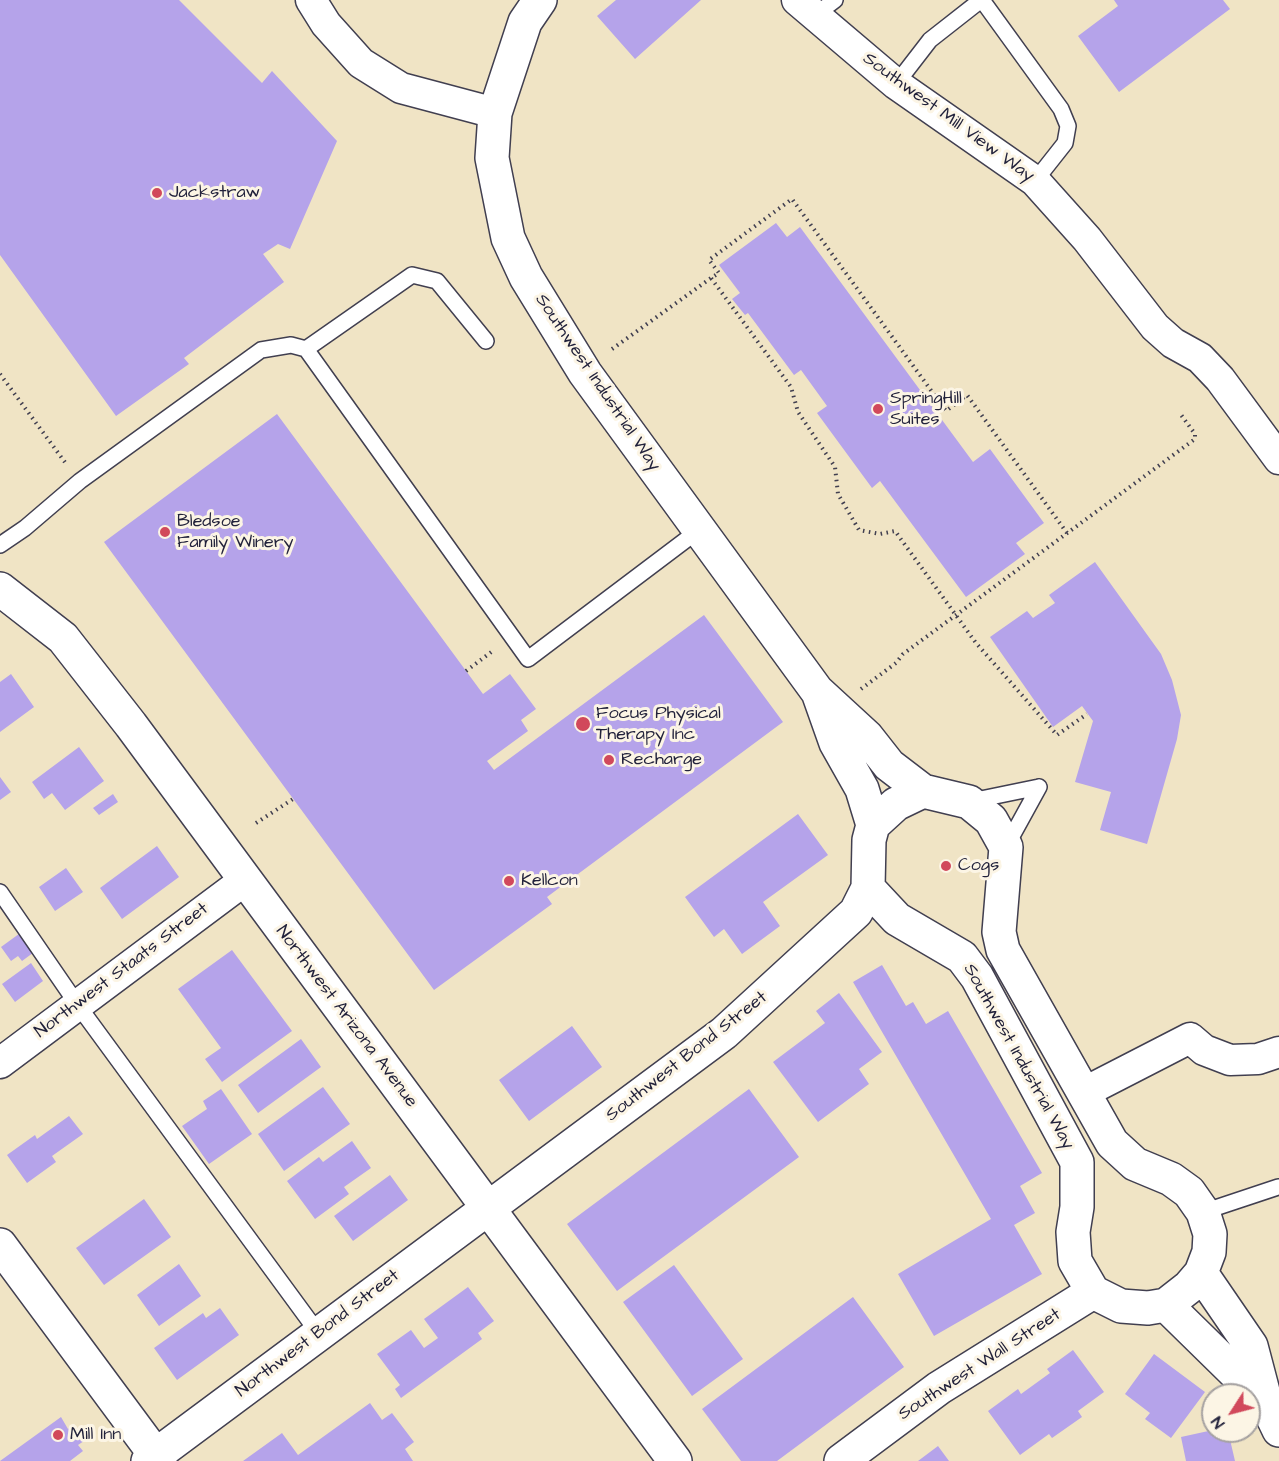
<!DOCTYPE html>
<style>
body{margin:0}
#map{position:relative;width:1279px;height:1461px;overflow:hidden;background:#f0e4c5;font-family:"Architects Daughter",sans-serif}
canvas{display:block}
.north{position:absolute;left:1201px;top:1383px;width:60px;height:60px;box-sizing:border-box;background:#fcf5e5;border:2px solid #a5a1a1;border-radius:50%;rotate:234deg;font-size:16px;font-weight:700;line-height:24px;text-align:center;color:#22223b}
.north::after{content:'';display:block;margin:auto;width:21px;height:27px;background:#d1495b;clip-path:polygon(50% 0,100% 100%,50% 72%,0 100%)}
</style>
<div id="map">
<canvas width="1279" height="1461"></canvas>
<div class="north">N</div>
</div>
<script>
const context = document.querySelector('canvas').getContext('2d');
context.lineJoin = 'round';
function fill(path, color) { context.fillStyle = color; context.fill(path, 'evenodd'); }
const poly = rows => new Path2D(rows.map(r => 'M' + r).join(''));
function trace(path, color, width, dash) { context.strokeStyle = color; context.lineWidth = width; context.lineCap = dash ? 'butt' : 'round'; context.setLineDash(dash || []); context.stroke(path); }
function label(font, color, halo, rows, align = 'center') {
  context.font = font + ' "Architects Daughter",sans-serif'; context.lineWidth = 6; context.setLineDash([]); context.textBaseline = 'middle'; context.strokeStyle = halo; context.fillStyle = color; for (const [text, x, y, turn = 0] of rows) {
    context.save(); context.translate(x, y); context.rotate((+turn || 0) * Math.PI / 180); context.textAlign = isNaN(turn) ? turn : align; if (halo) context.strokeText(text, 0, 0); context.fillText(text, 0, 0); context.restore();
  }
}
fill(poly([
 [0,0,179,0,262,83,272,71,337,141,290,249,278,244,263,254,284,282,184,358,189,364,116,416,0,255],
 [616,0,701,0,635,59,597,16],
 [1114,0,1223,0,1230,9,1119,92,1078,36,1118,6],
 [776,223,787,237,800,227,973,462,990,449,1044,523,1016,543,1025,554,966,597,880,481,872,488,817,413,827,406,801,370,794,375,748,313,745,315,732,299,740,293,719,265],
 [277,414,483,694,510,674,536,709,521,720,528,731,487,761,494,770,704,615,783,722,547,897,552,904,434,990,104,542],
 [1095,562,1161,654,1172,680,1181,715,1177,739,1147,844,1100,830,1111,792,1075,782,1093,721,1082,706,1053,727,990,637,1027,611,1033,618,1055,603,1049,595],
 [11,674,34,707,0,732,0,682],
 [79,747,104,781,65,810,52,793,44,799,32,782],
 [0,777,11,792,0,800],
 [113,794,118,802,99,815,93,808],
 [798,814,828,855,763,902,780,926,742,954,724,929,714,937,685,897],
 [157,846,179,877,122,919,100,888],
 [66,868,83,892,55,911,39,887],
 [23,931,37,950,22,961,18,956,11,961,1,947],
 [232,950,292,1031,222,1082,205,1059,221,1048,178,989],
 [31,963,43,981,15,1002,2,984],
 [882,965,906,1006,913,1002,926,1024,948,1011,1042,1173,1020,1186,1035,1213,1014,1225,1042,1274,934,1336,898,1274,991,1219,853,982],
 [839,993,882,1052,859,1069,869,1084,818,1122,773,1062,825,1023,816,1011],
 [572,1026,602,1067,529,1121,499,1080],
 [301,1039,321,1067,258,1113,238,1085],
 [323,1087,350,1124,284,1171,258,1134],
 [221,1089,252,1134,209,1164,182,1126,207,1109,203,1101],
 [749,1089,799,1157,617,1291,567,1224],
 [69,1116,83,1134,52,1156,56,1162,27,1183,7,1155,35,1135,37,1139],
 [352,1141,371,1168,344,1187,349,1194,315,1219,287,1181,319,1157,323,1162],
 [390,1175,408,1200,353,1241,334,1216],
 [144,1199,171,1237,104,1285,76,1248],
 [179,1264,201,1296,159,1326,137,1295],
 [674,1265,743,1359,692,1396,623,1302],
 [468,1287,494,1321,478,1333,482,1339,401,1398,395,1389,400,1385,377,1354,411,1330,424,1348,438,1338,424,1319],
 [853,1297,904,1367,777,1461,741,1461,702,1409],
 [220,1308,239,1335,177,1380,154,1348,203,1313,206,1318],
 [1073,1350,1104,1392,1078,1411,1082,1417,1052,1438,1049,1434,1020,1455,988,1411,1018,1389,1021,1394,1050,1373,1047,1369],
 [1154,1354,1205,1392,1171,1438,1145,1419,1150,1413,1125,1394],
 [370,1403,382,1420,392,1413,414,1442,405,1449,413,1461,243,1461,282,1433,298,1455],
 [61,1417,68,1429,73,1425,84,1441,78,1445,83,1451,70,1461,0,1461],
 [1213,1430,1228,1431,1235,1461,1186,1461,1181,1437],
 [938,1446,949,1461,918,1461]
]), '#b5a3ea');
const lane = poly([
 [982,0,1061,109,1068,126,1065,143,1035,181],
 [814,16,835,0],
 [896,84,930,40,981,0],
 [486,341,437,281,412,275,306,349,528,659,699,530],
 [0,545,25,528,80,481,261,350,291,345,306,349],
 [971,801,1039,787],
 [1006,847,1039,787],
 [0,892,77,1004,319,1334],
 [1203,1212,1278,1187]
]);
const street = poly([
 [311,0,326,24,361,63,401,88,495,113],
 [797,0,896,84,1035,181,1087,239,1155,327,1173,343,1200,358,1220,379,1279,459],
 [0,1063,245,880],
 [1083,1093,1190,1038,1204,1050,1230,1060,1258,1059,1279,1052]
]);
const secondary = poly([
 [540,0,525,22,495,113,492,158,508,238,526,277,585,373,817,691,867,737,889,765,923,791,969,802,991,820,1006,847,999,932,1003,950,1112,1143,1135,1164,1171,1179,1189,1192,1203,1212,1210,1234,1209,1252,1201,1273,1189,1287,1166,1305,1148,1308,1121,1306,1093,1292,1075,1261,1073,1232,1077,1207,1077,1162,977,977,962,957,897,919,868,888,869,840,873,825,896,804,923,791],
 [0,589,63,638,131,725,675,1461],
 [819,695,836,743,862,789,873,825],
 [0,1245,160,1461],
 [1201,1273,1251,1346,1266,1403,1279,1430],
 [1166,1305,1266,1403],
 [148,1461,724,1033,856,912,868,888],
 [841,1461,939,1388,1093,1292]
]);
trace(lane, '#413f50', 18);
trace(street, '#413f50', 33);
trace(secondary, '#413f50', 36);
trace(poly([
 [612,349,711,278],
 [0,374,67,465],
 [1067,533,967,395,946,411,792,199,709,260,719,273,711,278,791,387,798,412,835,467,838,494,859,530,880,534,895,531,976,643,1057,735,1087,714],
 [466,671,494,650],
 [861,689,896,663,903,654,1195,439,1195,434,1179,412],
 [256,823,293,799]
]), '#413f50', 4, [1.5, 4.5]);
trace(lane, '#fff', 15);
trace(street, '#fff', 30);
trace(secondary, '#fff', 33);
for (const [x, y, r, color] of [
 [157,193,6,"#d1495b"],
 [878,409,6,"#d1495b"],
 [165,532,6,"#d1495b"],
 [583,724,8,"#d1495b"],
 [609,760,6,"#d1495b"],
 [946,866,6,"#d1495b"],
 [509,881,6,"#d1495b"],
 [58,1435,6,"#d1495b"]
]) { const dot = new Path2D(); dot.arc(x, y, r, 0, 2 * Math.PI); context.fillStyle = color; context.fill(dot); trace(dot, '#fcf5e5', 2); }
label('18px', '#22223b', '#fcf5e5', [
 ["Southwest Mill View Way",948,118,36],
 ["Southwest Industrial Way",597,383,56],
 ["Northwest Staats Street",122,971,-37],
 ["Northwest Arizona Avenue",346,1017,53],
 ["Southwest Bond Street",687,1057,-38],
 ["Southwest Industrial Way",1018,1057,61],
 ["Northwest Bond Street",318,1334,-37],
 ["Southwest Wall Street",980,1365,-33]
]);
label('18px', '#22223b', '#fcf5e5', [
 ["Jackstraw",169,193],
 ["SpringHill",890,399],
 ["Suites",890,420],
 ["Bledsoe",177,522],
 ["Family Winery",177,543],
 ["Focus Physical",596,714],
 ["Therapy Inc",596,735],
 ["Recharge",621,760],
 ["Cogs",958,866],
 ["Kellcon",521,881],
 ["Mill Inn",70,1435]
], 'left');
</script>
